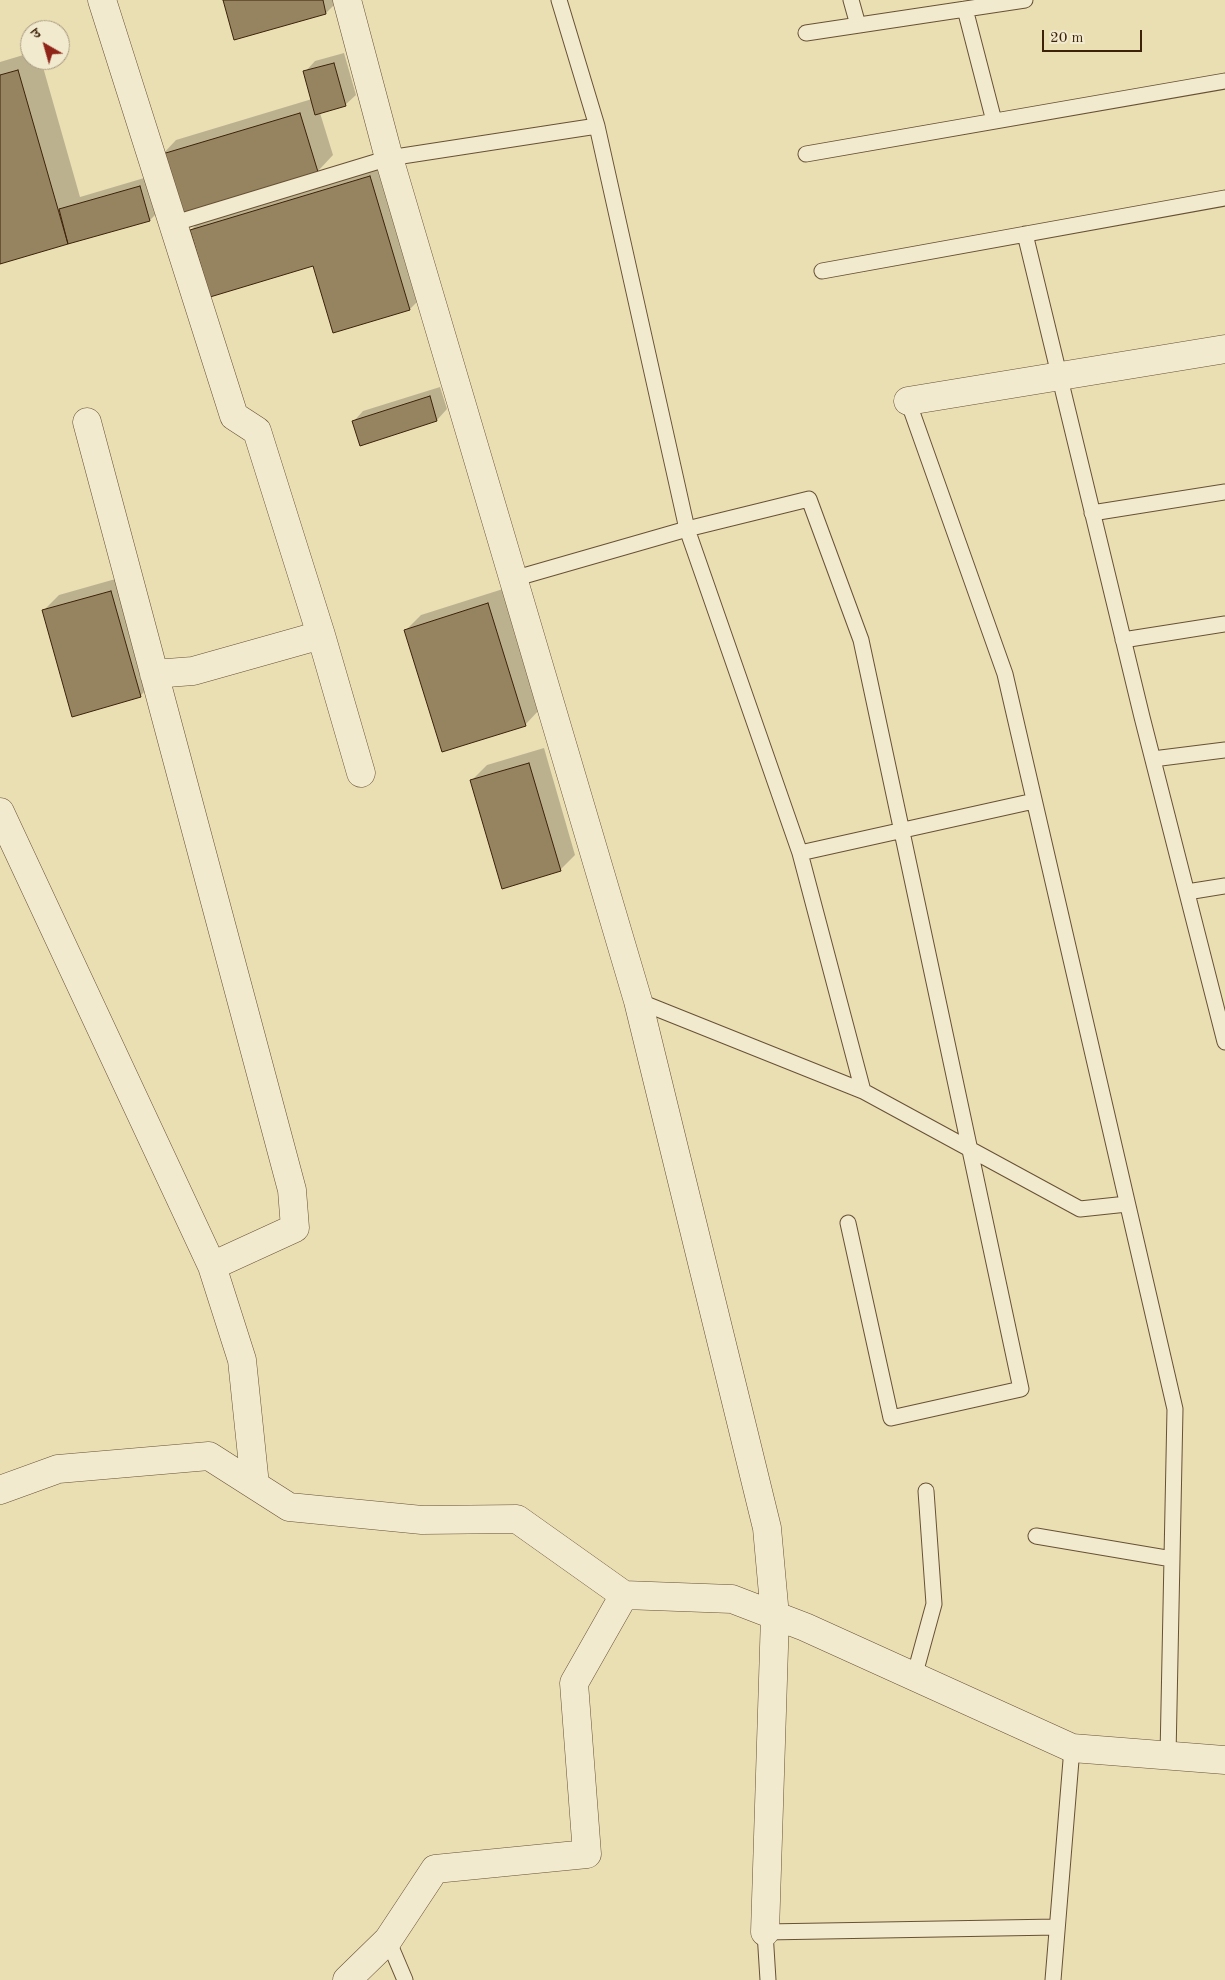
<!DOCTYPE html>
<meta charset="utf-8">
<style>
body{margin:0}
#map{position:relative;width:1225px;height:1980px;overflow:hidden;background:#eadeb3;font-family:"Old Standard TT","Noto Serif Devanagari",serif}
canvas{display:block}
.north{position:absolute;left:20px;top:20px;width:50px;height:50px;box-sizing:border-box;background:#f1eace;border:1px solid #a99a7f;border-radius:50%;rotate:322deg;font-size:14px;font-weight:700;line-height:20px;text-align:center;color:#3c2209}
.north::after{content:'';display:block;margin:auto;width:18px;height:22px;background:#8f2418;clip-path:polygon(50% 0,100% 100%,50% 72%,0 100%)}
.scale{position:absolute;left:1042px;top:30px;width:100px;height:22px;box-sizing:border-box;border:2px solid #3c2209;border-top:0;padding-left:6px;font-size:15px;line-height:18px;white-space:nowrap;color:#3c2209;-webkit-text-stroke:4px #f1eace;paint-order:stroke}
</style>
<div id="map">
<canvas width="1225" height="1980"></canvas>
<div class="north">उ</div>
<div class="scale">20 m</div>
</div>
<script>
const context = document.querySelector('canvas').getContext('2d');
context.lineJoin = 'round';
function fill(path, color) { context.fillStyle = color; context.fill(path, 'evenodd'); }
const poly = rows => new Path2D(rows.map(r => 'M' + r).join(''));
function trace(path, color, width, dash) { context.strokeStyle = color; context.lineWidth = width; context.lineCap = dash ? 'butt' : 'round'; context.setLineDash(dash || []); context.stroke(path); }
fill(poly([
 [225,0,339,0,326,13,235,38],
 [30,53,30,60,41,60,80,197,151,176,160,210,150,220,0,263,0,62],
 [344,53,356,95,345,105,320,113,333,155,318,171,178,213,161,156,176,140,312,99,305,72,315,61],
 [390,157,430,289,410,309,314,264,191,230,211,210],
 [440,387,447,409,437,420,360,445,353,422,363,411],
 [126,576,155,681,140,696,44,610,59,595],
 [503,589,540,709,525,725,406,630,421,615],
 [544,748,575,855,560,870,472,780,487,765]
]), '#0003');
const building = poly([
 [223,0,323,0,326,14,234,40,223,0],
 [334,63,346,106,315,115,303,71,334,63],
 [18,70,68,244,0,264,0,75,18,70],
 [300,113,318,172,177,215,159,155,300,113],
 [370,176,410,310,333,333,313,266,210,297,190,230,370,176],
 [140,186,150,221,68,244,59,209,140,186],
 [430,396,437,421,360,446,352,421,430,396],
 [111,591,141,697,72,717,42,610,111,591],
 [488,603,526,726,442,752,404,630,488,603],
 [529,763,561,871,502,889,470,780,529,763]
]);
fill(building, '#968461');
trace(building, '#3c2209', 1);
const service = poly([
 [851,0,858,25],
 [965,9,994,121],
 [806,33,1025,0],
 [806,154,1225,81],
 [172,224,389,158,597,126],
 [1025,234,1142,717,1225,1042],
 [822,271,1225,198],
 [908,401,1005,674,1175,1409,1168,1756],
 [1092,513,1225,492],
 [513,579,687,529,597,126,559,0],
 [1123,640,1225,624],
 [1153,759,1225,750],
 [800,853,1034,801],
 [1187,892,1225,886],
 [638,1001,863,1091,1080,1209,1127,1204],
 [848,1223,891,1418,1021,1389,861,640,809,499,687,529,800,853,863,1091],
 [1036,1536,1172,1559],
 [914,1677,934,1604,926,1491],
 [388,1940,405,1980],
 [768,1980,765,1932,1057,1927],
 [1053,1980,1072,1748]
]);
const minor = poly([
 [102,0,234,416,257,431,321,635,361,773],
 [347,0,389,158,638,1001,767,1528,775,1616,765,1932],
 [908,401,1225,349],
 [87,422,292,1190,295,1228,212,1266],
 [154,674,193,671,321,635],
 [0,812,212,1266,242,1360,255,1485],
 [0,1490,58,1469,209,1456,289,1507,422,1520,517,1519,624,1595,732,1599,805,1627,1072,1748,1225,1760],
 [347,1980,388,1940,435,1869,587,1854,574,1683,624,1595]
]);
trace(service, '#685134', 17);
trace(minor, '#685134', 29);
trace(service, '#f1eace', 15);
trace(minor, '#f1eace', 28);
</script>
